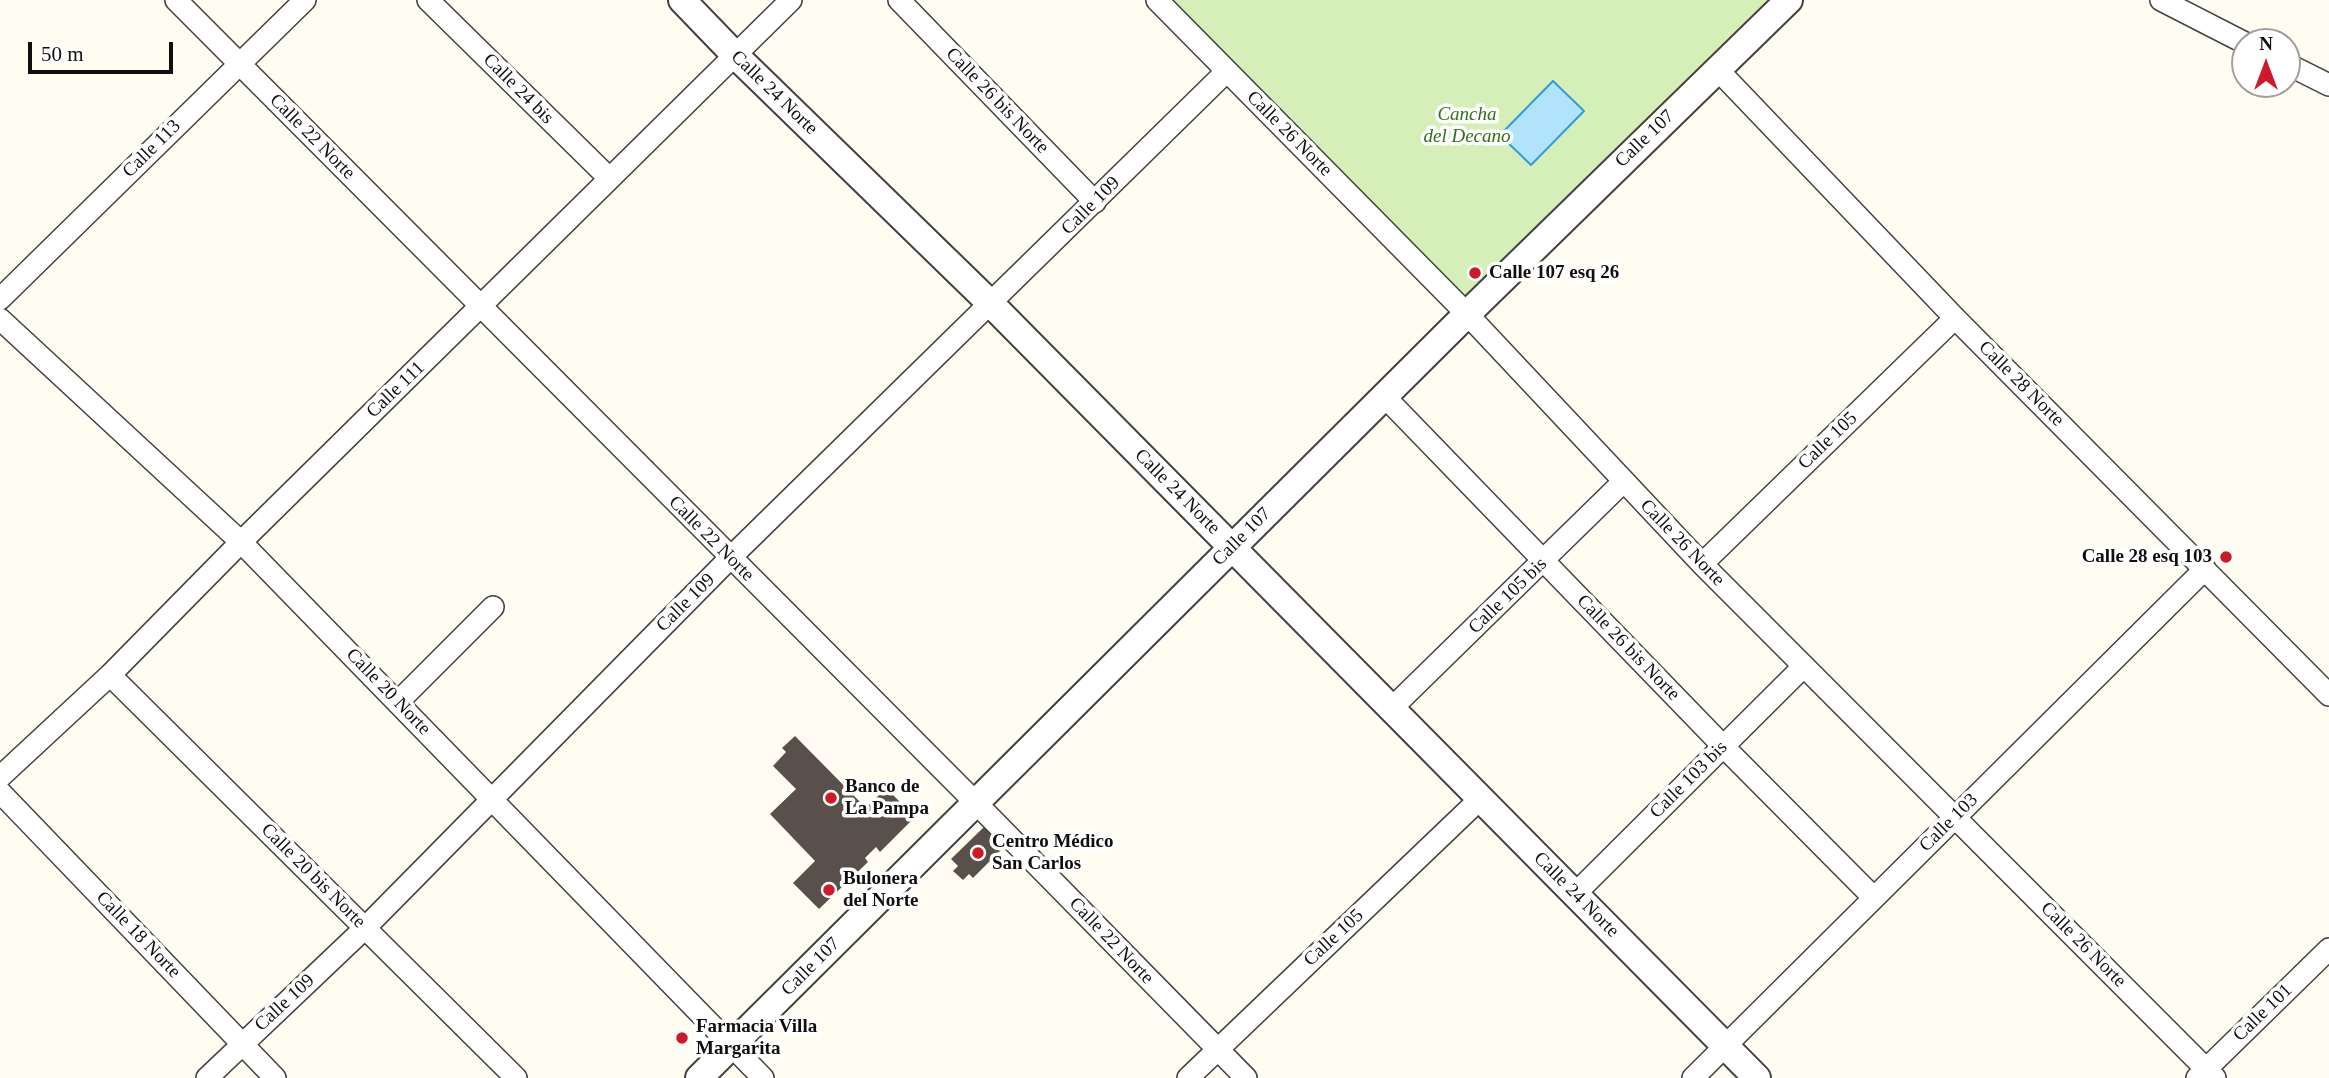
<!DOCTYPE html>
<meta charset="utf-8">
<style>
body{margin:0}
#map{position:relative;width:2329px;height:1078px;overflow:hidden;background:#fffcf2;font-family:"Times New Roman",serif}
canvas{display:block}
.north{position:absolute;left:2231px;top:28px;width:70px;height:70px;box-sizing:border-box;background:#fff;border:2px solid #9f9f9f;border-radius:50%;rotate:0deg;font-size:19px;font-weight:700;line-height:28px;text-align:center;color:#0f0f0f}
.north::after{content:'';display:block;margin:auto;width:24px;height:32px;background:#ce1929;clip-path:polygon(50% 0,100% 100%,50% 72%,0 100%)}
.scale{position:absolute;left:28px;top:42px;width:145px;height:32px;box-sizing:border-box;border:4px solid #0f0f0f;border-top:0;padding-left:9px;font-size:21px;line-height:24px;white-space:nowrap;color:#0f0f0f;-webkit-text-stroke:5px #fff;paint-order:stroke}
</style>
<div id="map">
<canvas width="2329" height="1078"></canvas>
<div class="north">N</div>
<div class="scale">50 m</div>
</div>
<script>
const context = document.querySelector('canvas').getContext('2d');
context.lineJoin = 'round';
function fill(path, color) { context.fillStyle = color; context.fill(path, 'evenodd'); }
const poly = rows => new Path2D(rows.map(r => 'M' + r).join(''));
function trace(path, color, width, dash) { context.strokeStyle = color; context.lineWidth = width; context.lineCap = dash ? 'butt' : 'round'; context.setLineDash(dash || []); context.stroke(path); }
function label(font, color, halo, rows, align = 'center') {
  context.font = font + ' "Times New Roman",serif'; context.lineWidth = 7; context.setLineDash([]); context.textBaseline = 'middle'; context.strokeStyle = halo; context.fillStyle = color; for (const [text, x, y, turn = 0] of rows) {
    context.save(); context.translate(x, y); context.rotate((+turn || 0) * Math.PI / 180); context.textAlign = isNaN(turn) ? turn : align; if (halo) context.strokeText(text, 0, 0); context.fillText(text, 0, 0); context.restore();
  }
}
fill(poly([
 [1164,0,1774,0,1466,303]
]), '#d6eeb7');
const water = poly([
 [1553,81,1584,111,1531,165,1500,135,1553,81]
]);
fill(water, '#b1e3fc');
trace(water, '#319dda', 2);
fill(poly([
 [795,736,866,808,886,788,915,817,880,852,876,847,865,858,868,862,819,909,793,883,815,861,770,814,796,789,773,766,786,752,782,748],
 [985,826,1005,846,973,878,969,874,963,880,953,871,958,866,951,859]
]), '#59504b');
const minor = poly([
 [176,0,977,804,1246,1078],
 [428,0,609,178],
 [899,0,1095,202],
 [1157,0,1467,314,1702,564,2215,1078],
 [2161,0,2245,43],
 [2287,64,2329,85],
 [1717,69,1955,318,2329,695],
 [0,299,305,0],
 [0,319,241,542,763,1078],
 [1384,396,1723,746,1874,898],
 [1702,564,1955,318],
 [110,675,516,1078],
 [398,702,493,607],
 [1392,708,1623,482],
 [0,777,110,675,241,542,791,0],
 [0,792,275,1078],
 [1575,894,1804,666],
 [207,1078,365,928,730,558,1227,71],
 [1188,1078,1481,798],
 [1693,1078,2205,569],
 [2197,1078,2329,949]
]);
const tertiary = poly([
 [682,0,736,56,991,304,1757,1078],
 [699,1078,1467,314,1789,0]
]);
trace(minor, '#424242', 24);
trace(tertiary, '#424242', 30);
trace(minor, '#fff', 21);
trace(tertiary, '#fff', 26);
for (const [x, y, r, color] of [
 [1475,273,7,"#ce1929"],
 [2226,557,7,"#ce1929"],
 [831,798,7,"#ce1929"],
 [978,853,7,"#ce1929"],
 [829,890,7,"#ce1929"],
 [682,1038,7,"#ce1929"]
]) { const dot = new Path2D(); dot.arc(x, y, r, 0, 2 * Math.PI); context.fillStyle = color; context.fill(dot); trace(dot, '#fff', 2.5); }
label('19px', '#0f0f0f', '#fff', [
 ["Calle 24 bis",518,89,45],
 ["Calle 24 Norte",774,93,44],
 ["Calle 26 bis Norte",997,101,46],
 ["Calle 26 Norte",1289,134,45],
 ["Calle 22 Norte",312,137,45],
 ["Calle 107",1645,139,-44],
 ["Calle 113",152,149,-45],
 ["Calle 109",1091,206,-45],
 ["Calle 28 Norte",2021,384,45],
 ["Calle 111",396,390,-44],
 ["Calle 105",1828,441,-44],
 ["Calle 24 Norte",1177,492,45],
 ["Calle 107",1242,537,-45],
 ["Calle 22 Norte",711,539,45],
 ["Calle 26 Norte",1682,543,46],
 ["Calle 105 bis",1508,596,-44],
 ["Calle 109",686,603,-45],
 ["Calle 26 bis Norte",1628,648,46],
 ["Calle 20 Norte",388,692,46],
 ["Calle 103 bis",1689,780,-45],
 ["Calle 103",1949,823,-45],
 ["Calle 20 bis Norte",313,876,45],
 ["Calle 24 Norte",1576,895,45],
 ["Calle 18 Norte",138,935,46],
 ["Calle 105",1334,938,-43],
 ["Calle 22 Norte",1111,941,46],
 ["Calle 26 Norte",2083,945,45],
 ["Calle 107",811,967,-45],
 ["Calle 109",285,1003,-43],
 ["Calle 101",2263,1013,-44]
]);
label('italic 19px', '#2e6f18', '#fff', [
 ["Cancha",1467,115],
 ["del Decano",1467,137]
]);
label('bold 19px', '#0f0f0f', '#fff', [
 ["Calle 107 esq 26",1489,273],
 ["Calle 28 esq 103",2212,557,"right"],
 ["Banco de",845,787],
 ["La Pampa",845,809],
 ["Centro Médico",992,842],
 ["San Carlos",992,864],
 ["Bulonera",843,879],
 ["del Norte",843,901],
 ["Farmacia Villa",696,1027],
 ["Margarita",696,1049]
], 'left');
</script>
